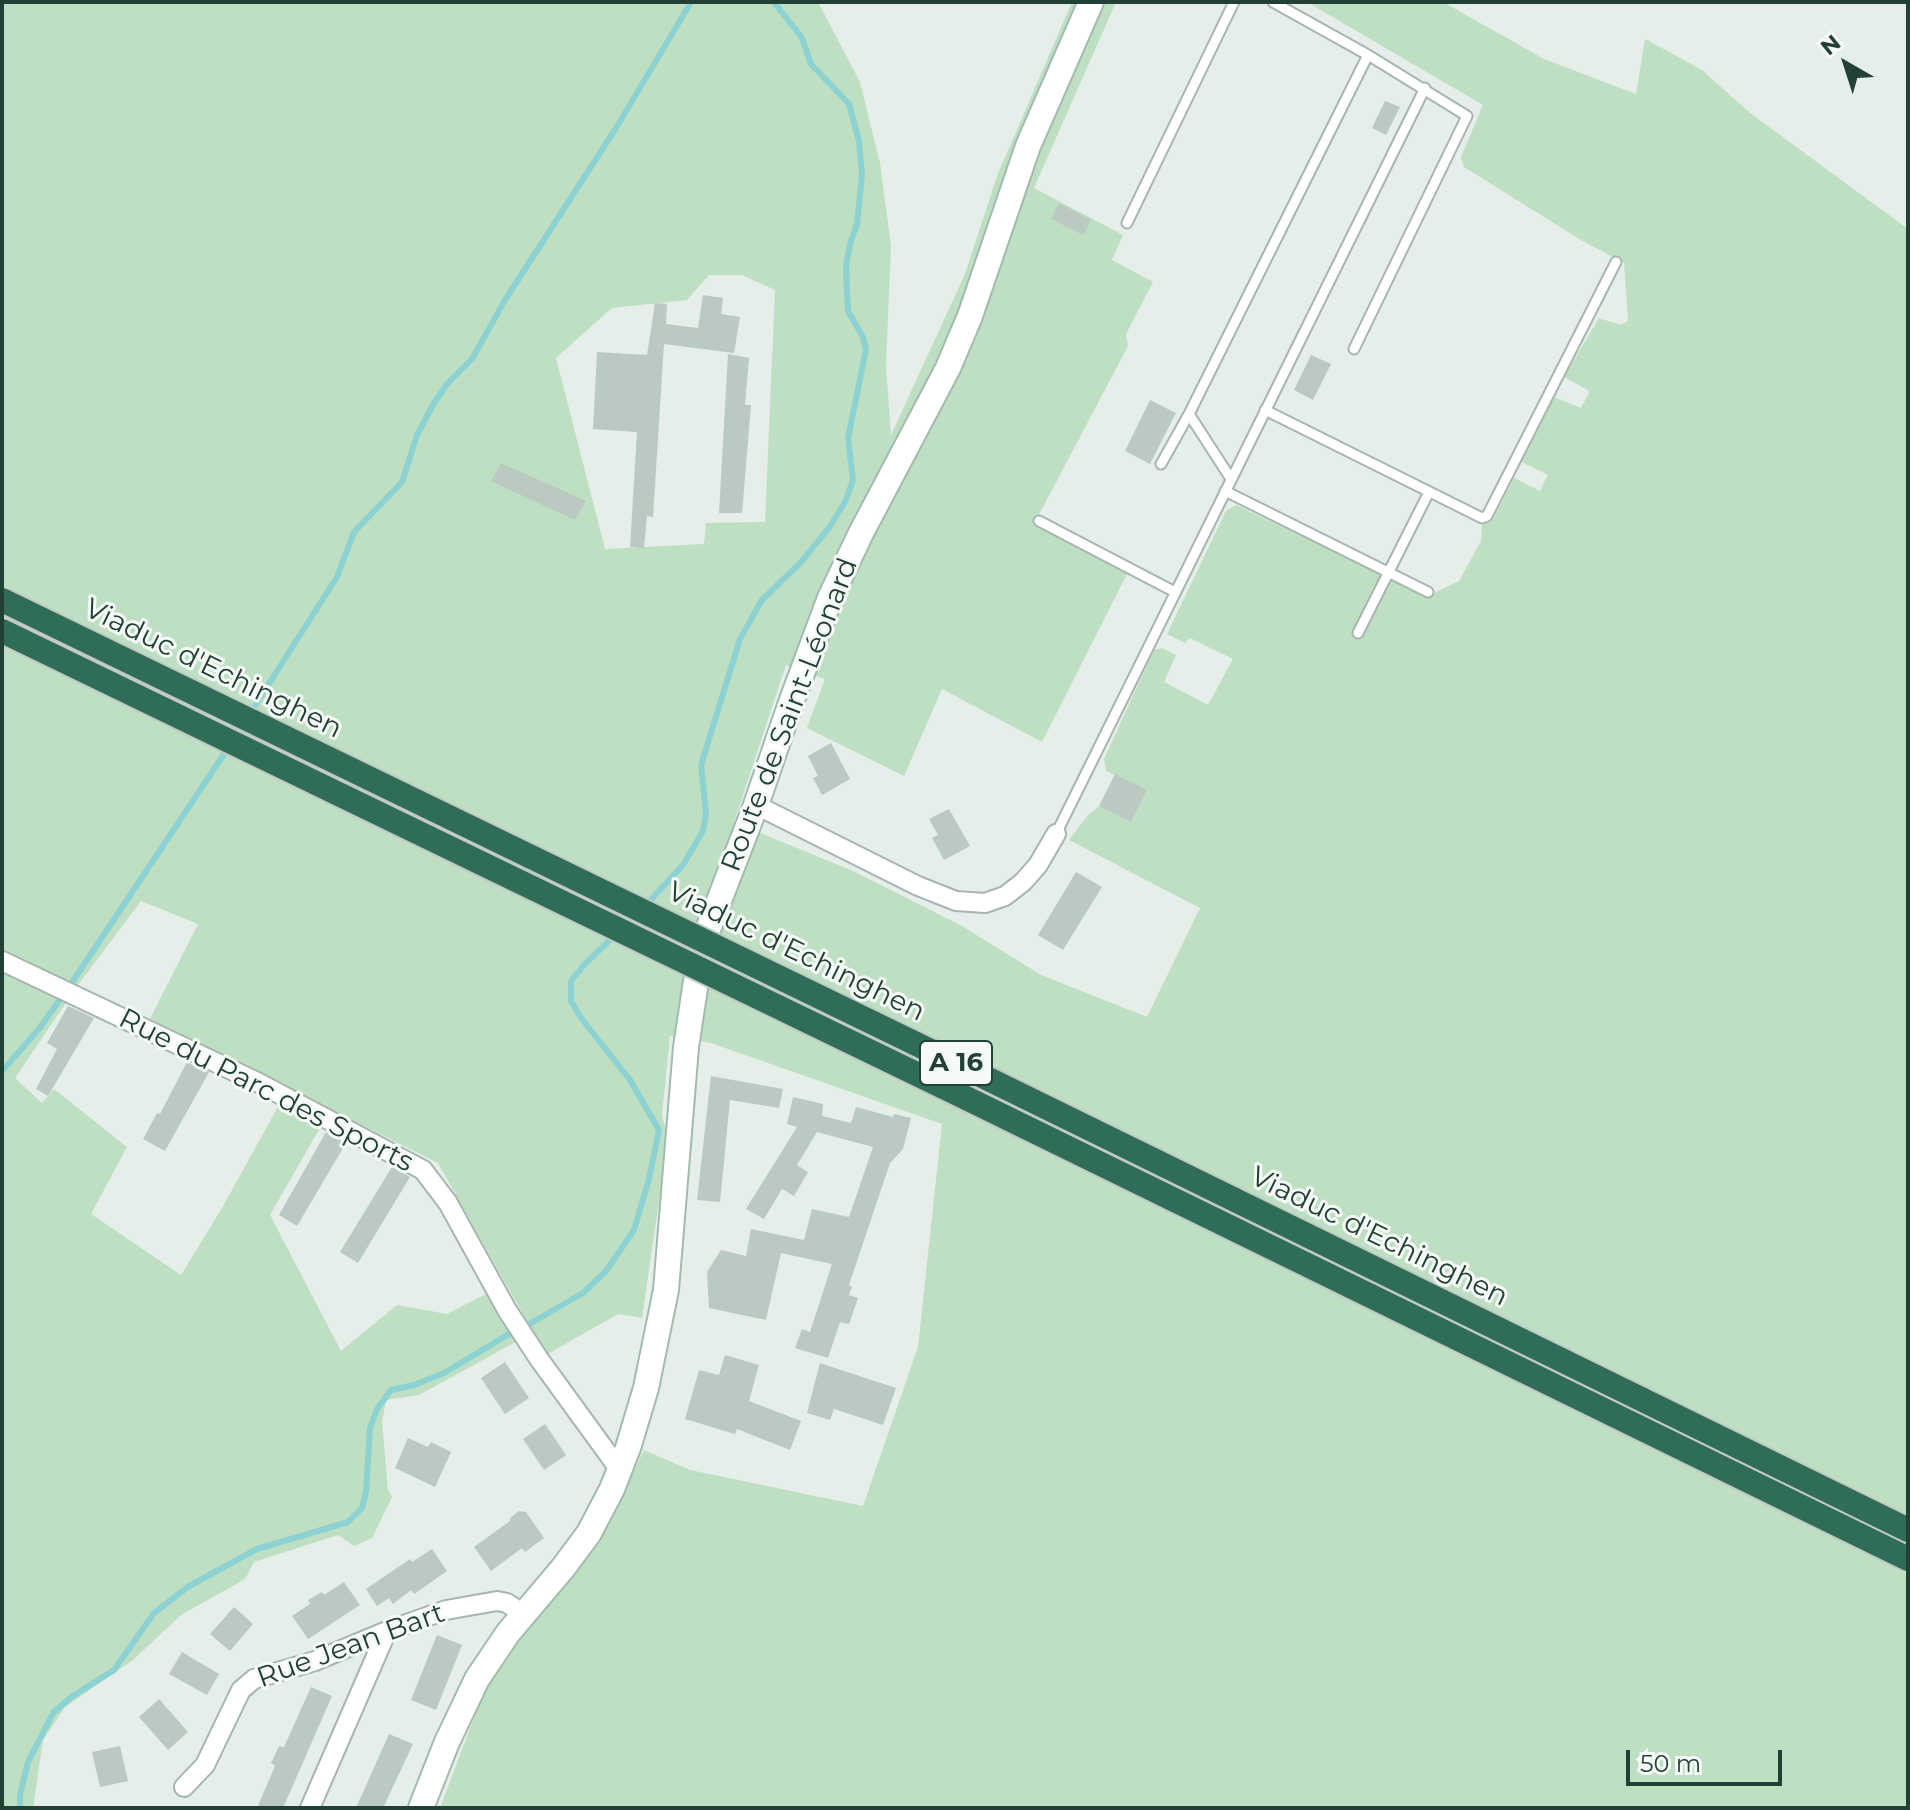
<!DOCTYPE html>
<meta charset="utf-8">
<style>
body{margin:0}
#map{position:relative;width:1910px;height:1810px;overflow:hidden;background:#e5eee9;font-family:Montserrat,sans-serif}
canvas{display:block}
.frame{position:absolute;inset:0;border:4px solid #234034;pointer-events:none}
.north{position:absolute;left:1806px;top:24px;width:80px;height:80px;-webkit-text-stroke:6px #f5faf7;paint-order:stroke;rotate:321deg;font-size:22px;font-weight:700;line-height:32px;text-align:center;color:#234034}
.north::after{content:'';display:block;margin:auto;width:28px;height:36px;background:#234034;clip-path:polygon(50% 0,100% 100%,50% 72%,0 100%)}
.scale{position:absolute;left:1626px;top:1750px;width:156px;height:36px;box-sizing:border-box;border:4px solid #234034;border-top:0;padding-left:10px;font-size:24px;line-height:28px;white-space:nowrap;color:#234034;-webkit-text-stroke:6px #f5faf7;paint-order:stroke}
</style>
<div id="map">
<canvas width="1910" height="1810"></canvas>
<div class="frame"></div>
<div class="north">N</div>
<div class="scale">50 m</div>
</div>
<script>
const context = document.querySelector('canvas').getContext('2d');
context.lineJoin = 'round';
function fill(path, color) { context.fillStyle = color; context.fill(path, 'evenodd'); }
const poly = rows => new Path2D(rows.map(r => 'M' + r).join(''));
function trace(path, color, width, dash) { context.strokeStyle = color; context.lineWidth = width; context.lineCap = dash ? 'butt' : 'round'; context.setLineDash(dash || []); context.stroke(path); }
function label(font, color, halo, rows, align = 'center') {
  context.font = font + ' Montserrat,sans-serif'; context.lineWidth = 6; context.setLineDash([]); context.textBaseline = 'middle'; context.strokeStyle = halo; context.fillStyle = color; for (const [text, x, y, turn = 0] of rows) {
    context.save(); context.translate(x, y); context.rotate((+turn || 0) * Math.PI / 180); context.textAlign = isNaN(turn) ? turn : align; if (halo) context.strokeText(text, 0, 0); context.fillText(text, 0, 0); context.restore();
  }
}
fill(poly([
 [2,2,818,2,860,82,880,163,891,246,886,367,891,435,965,274,997,176,1072,2,1116,2,1034,188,1123,235,1112,260,1153,282,1126,334,1128,346,1034,524,1128,572,1042,742,942,689,904,776,807,728,825,679,786,665,734,822,855,872,962,926,1041,975,1147,1017,1200,908,1069,840,1088,815,1099,806,1131,822,1147,790,1106,771,1104,759,1154,650,1162,648,1176,655,1164,682,1208,705,1233,659,1190,638,1185,643,1167,634,1226,511,1236,505,1428,596,1459,581,1481,541,1482,524,1493,520,1514,478,1540,491,1548,475,1522,462,1554,397,1581,408,1589,393,1588,390,1564,377,1599,318,1620,325,1628,321,1624,263,1581,240,1464,167,1461,157,1483,105,1307,2,1443,2,1544,59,1636,94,1645,39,1702,70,1750,113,1908,229,1908,1808,440,1808,493,1667,598,1544,644,1450,690,1470,863,1506,918,1347,942,1124,711,1043,670,1036,662,1115,668,1139,642,1318,618,1314,546,1355,438,1163,150,1019,198,924,141,901,78,985,15,1078,42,1103,54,1089,127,1147,91,1214,181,1275,222,1208,279,1105,321,1126,270,1215,341,1351,397,1305,447,1314,492,1291,521,1339,419,1395,386,1400,382,1422,388,1490,392,1497,372,1538,354,1546,338,1535,254,1562,245,1579,181,1615,133,1660,65,1707,43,1740,33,1808,2,1808],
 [709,275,742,275,775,290,765,522,706,523,704,544,605,549,556,358,612,308,687,300]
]), '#bedfc2');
trace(poly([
 [249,715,337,577,354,532,402,482,417,435,434,403,447,384,472,359,505,300,616,128,691,2],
 [646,905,683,865,703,831,706,813,701,765,740,639,762,600,801,562,829,528,845,502,853,480,848,438,866,349,863,337,848,311,846,266,850,244,857,224,862,175,859,141,849,104,811,64,802,38,774,2],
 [2,1071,38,1030,71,984,228,748],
 [531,1323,583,1293,606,1271,634,1230,649,1179,659,1130,630,1080,581,1018,571,1001,571,981,583,966,615,935],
 [20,1808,20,1795,28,1762,53,1713,71,1697,114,1670,154,1613,189,1586,257,1549,348,1522,362,1508,366,1492,370,1428,377,1409,391,1390,414,1385,444,1373,509,1334]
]), '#8dd2d3', 6);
fill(poly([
 [1385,101,1400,107,1386,135,1372,128],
 [1059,203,1091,220,1083,235,1051,219],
 [703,295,723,298,721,314,740,317,734,353,664,344,653,517,647,516,644,548,630,547,637,432,593,429,597,352,647,355,655,303,667,304,666,324,698,328],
 [728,354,749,358,745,405,751,405,742,513,719,513],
 [1311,355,1331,364,1313,400,1294,390],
 [1150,400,1176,413,1150,464,1125,451],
 [501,463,586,501,575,520,491,481],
 [831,743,850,779,822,795,813,778,818,776,808,756],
 [1115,774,1147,790,1131,822,1099,806],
 [949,809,970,846,944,860,932,838,938,835,929,819],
 [1076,872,1102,887,1063,950,1038,935],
 [68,1006,94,1018,48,1096,36,1089,57,1049,47,1043],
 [187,1062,209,1072,165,1151,143,1139,157,1113,160,1114],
 [711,1076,783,1089,779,1108,730,1100,720,1202,697,1200],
 [793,1097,823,1104,822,1116,851,1123,856,1107,893,1117,894,1114,911,1118,903,1149,890,1163,849,1285,852,1287,849,1295,858,1298,849,1324,840,1322,828,1358,795,1348,802,1329,810,1332,832,1264,781,1253,766,1320,709,1308,707,1272,721,1250,746,1256,751,1229,804,1240,812,1209,849,1217,873,1147,817,1132,797,1165,808,1172,794,1196,782,1189,764,1219,746,1209,797,1127,787,1124],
 [326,1132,346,1143,297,1226,279,1215],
 [392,1167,410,1177,358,1263,340,1252],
 [725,1355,759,1365,749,1401,801,1421,790,1450,737,1429,735,1434,685,1419,699,1370,719,1375],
 [505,1362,529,1398,505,1414,481,1378],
 [820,1363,896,1388,883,1425,834,1409,830,1420,807,1413],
 [545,1424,566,1455,544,1470,523,1439],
 [408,1438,428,1447,431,1442,451,1452,435,1487,395,1468],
 [519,1511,526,1512,544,1538,525,1552,522,1548,491,1571,474,1547,510,1521,511,1517],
 [432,1549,447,1571,414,1594,411,1590,393,1604,389,1598,377,1606,366,1589,410,1559,412,1562],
 [344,1582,360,1605,308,1639,292,1616,310,1604,308,1600,322,1592,324,1595],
 [234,1607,253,1624,230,1651,210,1634],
 [437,1635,462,1645,436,1710,411,1700],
 [182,1652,219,1674,207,1695,169,1674],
 [311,1687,332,1696,283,1808,257,1808,275,1766,271,1763,279,1746,284,1747],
 [159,1699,188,1732,168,1750,139,1717],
 [389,1734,413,1744,383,1808,356,1808],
 [120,1746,128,1781,100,1787,92,1752]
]), '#bac9c1');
const lane = poly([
 [1273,2,1368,55,1467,116,1354,349],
 [1127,223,1234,2],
 [1265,410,1482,518,1487,516,1616,262],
 [1189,414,1231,479],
 [1161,464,1189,414,1368,55],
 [1225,491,1428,592],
 [1039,521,1175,592],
 [1358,633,1429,492],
 [1056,834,1425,88]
]);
const street = poly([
 [756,805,918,886,956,901,985,903,1005,896,1023,882,1038,865,1056,834],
 [2,961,259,1083,423,1170,448,1203,507,1310,539,1359,619,1469],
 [184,1787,205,1765,241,1690,254,1679,315,1661,387,1631,446,1610,497,1601,507,1603,523,1614],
 [310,1808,387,1631]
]);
const secondary = poly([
 [421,1808,447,1742,477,1679,508,1633,563,1568,589,1533,612,1489,628,1448,646,1388,666,1290,686,1047,699,962,707,932,756,805,792,700,830,598,861,533,948,368,970,316,1028,146,1091,2]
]);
trace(lane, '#a7b6af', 13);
trace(street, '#a7b6af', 22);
trace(secondary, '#a3baaf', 28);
trace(lane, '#fff', 9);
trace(street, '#fff', 18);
trace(secondary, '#fff', 24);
const highwayBridge = poly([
 [2,600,974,1072,1908,1530],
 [2,631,962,1096,1908,1559]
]);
trace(highwayBridge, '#c1cac6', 28, []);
trace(highwayBridge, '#2f6d57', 24);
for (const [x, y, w] of [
 [956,1063,72]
]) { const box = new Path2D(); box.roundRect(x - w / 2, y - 22, w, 44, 6); context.fillStyle = '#f5faf7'; context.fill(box); trace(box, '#234034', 2); }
label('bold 26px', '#234034', null, [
 ["A 16",956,1063]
]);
label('28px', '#234034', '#f5faf7', [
 ["Viaduc d'Echinghen",213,669,26],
 ["Route de Saint-Léonard",790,715,-69],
 ["Viaduc d'Echinghen",796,952,26],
 ["Rue du Parc des Sports",266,1091,27],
 ["Viaduc d'Echinghen",1379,1237,26],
 ["Rue Jean Bart",351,1646,-20]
]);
</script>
